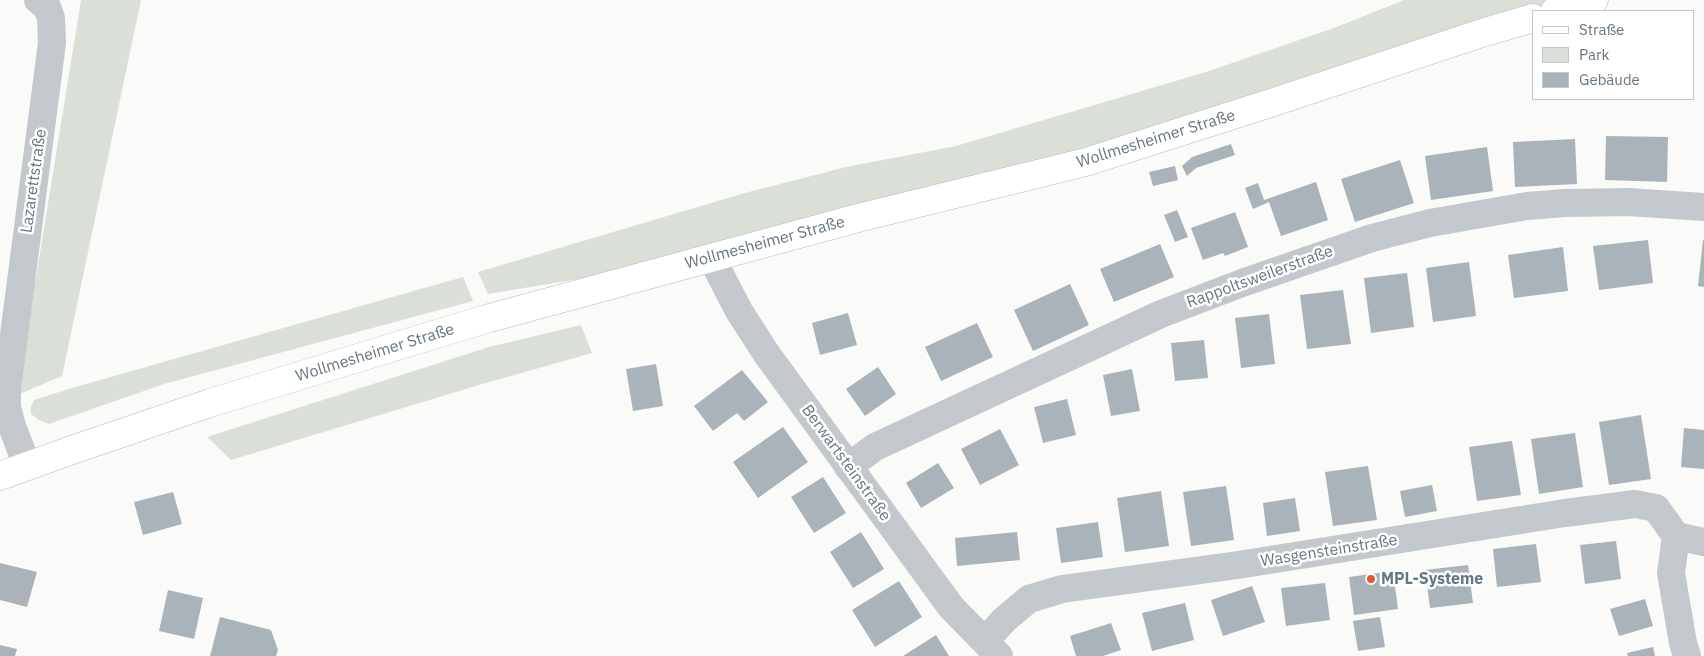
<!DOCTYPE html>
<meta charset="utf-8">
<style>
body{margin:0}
#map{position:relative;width:1704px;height:656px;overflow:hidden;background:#fafaf8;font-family:"IBM Plex Sans",sans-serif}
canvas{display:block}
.legend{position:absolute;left:1532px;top:10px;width:162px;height:90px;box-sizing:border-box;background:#fff;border:1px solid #c1c8cd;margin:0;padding:6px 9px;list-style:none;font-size:15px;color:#657683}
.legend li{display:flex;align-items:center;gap:10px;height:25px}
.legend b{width:25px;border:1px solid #c1c8cd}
</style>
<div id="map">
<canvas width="1704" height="656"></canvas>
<ul class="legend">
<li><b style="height:6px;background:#fff"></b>Straße</li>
<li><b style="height:14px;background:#dadfd7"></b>Park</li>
<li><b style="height:14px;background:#aab3b9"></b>Gebäude</li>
</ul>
</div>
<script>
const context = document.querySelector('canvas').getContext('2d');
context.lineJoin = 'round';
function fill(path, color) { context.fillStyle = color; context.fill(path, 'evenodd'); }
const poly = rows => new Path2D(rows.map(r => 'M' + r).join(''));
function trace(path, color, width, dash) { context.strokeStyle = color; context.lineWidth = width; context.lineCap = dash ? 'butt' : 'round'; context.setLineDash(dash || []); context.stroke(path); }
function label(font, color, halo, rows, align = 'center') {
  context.font = font + ' "IBM Plex Sans",sans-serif'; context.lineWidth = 5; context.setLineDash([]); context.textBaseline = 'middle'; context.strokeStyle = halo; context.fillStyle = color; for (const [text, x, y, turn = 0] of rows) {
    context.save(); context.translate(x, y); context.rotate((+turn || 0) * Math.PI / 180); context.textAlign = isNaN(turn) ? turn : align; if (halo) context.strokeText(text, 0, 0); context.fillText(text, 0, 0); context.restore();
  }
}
fill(poly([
 [81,0,141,0,62,376,17,395],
 [1404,0,1594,0,711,257,488,294,478,272,745,193,846,167,956,146,1206,72,1334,28],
 [463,277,473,301,164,384,49,424,39,420,31,414,31,407,34,400,72,388],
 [581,325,592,353,479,385,231,460,207,437,489,347]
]), '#dadfd7');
fill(poly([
 [1606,136,1668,137,1667,182,1605,180],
 [1575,139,1577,184,1515,187,1513,142],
 [1231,144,1235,155,1196,168,1187,176,1182,166,1192,157],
 [1487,147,1493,191,1431,200,1425,156],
 [1400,160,1414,203,1355,222,1341,179],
 [1175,166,1178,180,1153,186,1149,172],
 [1316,182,1328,220,1281,236,1269,202,1253,209,1245,188,1258,183,1264,200],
 [1177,210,1188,237,1175,242,1164,215],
 [1235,212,1248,247,1225,256,1223,253,1203,260,1191,228],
 [1648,240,1653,283,1599,290,1593,246],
 [1703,240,1704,240,1704,287,1698,286],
 [1160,244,1174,277,1114,302,1100,269],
 [1563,247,1568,291,1514,298,1508,255],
 [1469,262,1476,316,1433,322,1426,268],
 [1407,273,1414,327,1371,333,1364,278],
 [1070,284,1089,325,1033,351,1014,310],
 [1343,290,1351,344,1307,349,1300,295],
 [848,313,857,345,820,355,812,323],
 [1269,314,1275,364,1241,368,1235,318],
 [977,323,993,357,941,381,925,347],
 [1204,340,1208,378,1175,381,1171,343],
 [656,364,663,406,633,411,626,369],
 [878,367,896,394,865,416,846,389],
 [1132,369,1140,411,1111,416,1103,375],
 [742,370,768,402,744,421,737,413,713,431,694,406],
 [1067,399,1076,435,1043,443,1034,407],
 [1641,415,1651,479,1609,485,1599,422],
 [783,427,808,462,758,498,733,462],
 [1684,428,1704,430,1704,469,1681,467],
 [1000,429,1019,465,980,485,961,449],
 [1575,433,1583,487,1539,494,1531,439],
 [1512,441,1521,495,1477,501,1469,447],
 [938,463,954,488,921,508,906,483],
 [1368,466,1377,520,1333,526,1325,472],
 [823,477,846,513,814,533,791,497],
 [1432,485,1437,511,1405,517,1400,491],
 [1226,486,1234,540,1191,546,1183,492],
 [1161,491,1169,546,1125,552,1117,498],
 [173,492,182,524,143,535,134,502],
 [1295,498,1300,531,1267,536,1263,503],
 [1098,522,1103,557,1061,563,1056,528],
 [861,532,884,569,853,588,830,552],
 [1017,532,1020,560,957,566,955,538],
 [1616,541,1621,579,1585,584,1580,545],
 [1536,544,1541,582,1497,587,1493,549],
 [0,563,37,572,27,607,0,600],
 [1468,565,1473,603,1430,608,1425,570],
 [1393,571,1398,609,1354,615,1349,577],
 [899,581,922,617,875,647,852,610],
 [1325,583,1330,620,1286,626,1281,588],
 [1252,586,1265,622,1223,636,1211,600],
 [168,590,203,598,194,639,159,631],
 [1645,599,1653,626,1619,636,1610,609],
 [1185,603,1194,640,1152,651,1142,613],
 [220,617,271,630,278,650,276,656,210,656],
 [1380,617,1385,647,1358,651,1353,621],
 [1111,623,1121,650,1103,656,1076,656,1070,636],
 [936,635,949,656,903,656],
 [0,645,17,649,15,656,0,656],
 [1653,647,1655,656,1628,656,1627,653]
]), '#aab3b9');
const major = poly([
 [1555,11,1594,0],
 [0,476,69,451,210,403,486,319,858,218,1086,162,1274,102,1482,33,1533,18]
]);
trace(major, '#b5babe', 29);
trace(poly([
 [711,257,739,311,766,353,951,607,999,656],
 [27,466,12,426,7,407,7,389,52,43,51,18,47,7,38,0],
 [848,467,875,447,1161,314,1242,283,1372,238,1430,223,1527,206,1565,203,1628,202,1704,207],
 [1676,536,1671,573,1683,643,1687,656],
 [1676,536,1704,542],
 [985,641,1004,620,1029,599,1062,589,1238,565,1565,513,1635,504,1656,508,1676,536]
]), '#c3c8cc', 28);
trace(major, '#fff', 28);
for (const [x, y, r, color] of [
 [1371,579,5,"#e4572e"]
]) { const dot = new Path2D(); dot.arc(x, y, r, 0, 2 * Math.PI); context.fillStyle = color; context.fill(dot); trace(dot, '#fff', 2); }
label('16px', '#657683', '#fff', [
 ["Wollmesheimer Straße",1156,139,-17],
 ["Lazarettstraße",34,181,-82],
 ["Wollmesheimer Straße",765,243,-15],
 ["Rappoltsweilerstraße",1260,277,-20],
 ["Wollmesheimer Straße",375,353,-17],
 ["Berwartsteinstraße",846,463,54],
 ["Wasgensteinstraße",1329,551,-9]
]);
label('bold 16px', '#657683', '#fff', [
 ["MPL-Systeme",1381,579]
], 'left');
</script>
